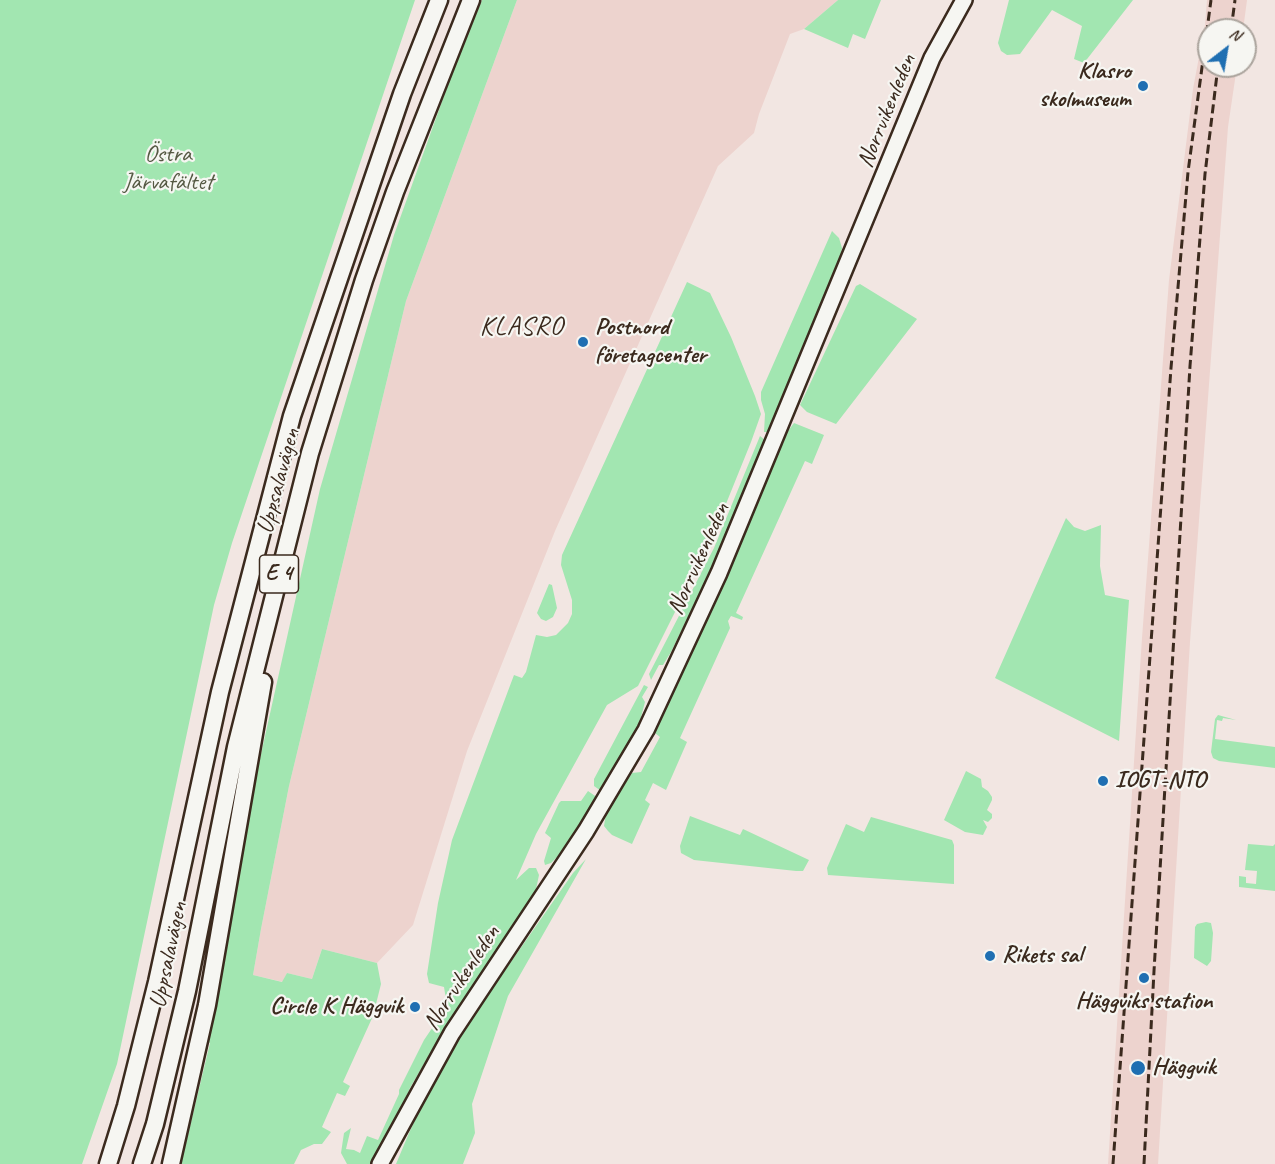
<!DOCTYPE html>
<meta charset="utf-8">
<style>
body{margin:0}
#map{position:relative;width:1275px;height:1164px;overflow:hidden;background:#f2e6e2;font-family:Caveat,sans-serif}
canvas{display:block}
.north{position:absolute;left:1197px;top:18px;width:60px;height:60px;box-sizing:border-box;background:#f6f6f2;border:2px solid #aba49d;border-radius:50%;rotate:31deg;font-size:16px;font-weight:700;line-height:24px;text-align:center;color:#3b2a1e}
.north::after{content:'';display:block;margin:auto;width:21px;height:27px;background:#1f6fb2;clip-path:polygon(50% 0,100% 100%,50% 72%,0 100%)}
</style>
<div id="map">
<canvas width="1275" height="1164"></canvas>
<div class="north">N</div>
</div>
<script>
const context = document.querySelector('canvas').getContext('2d');
context.lineJoin = 'round';
function fill(path, color) { context.fillStyle = color; context.fill(path, 'evenodd'); }
const poly = rows => new Path2D(rows.map(r => 'M' + r).join(''));
function trace(path, color, width, dash) { context.strokeStyle = color; context.lineWidth = width; context.lineCap = dash ? 'butt' : 'round'; context.setLineDash(dash || []); context.stroke(path); }
function label(font, color, halo, rows, align = 'center') {
  context.font = font + ' Caveat,sans-serif'; context.lineWidth = 4.5; context.setLineDash([]); context.textBaseline = 'middle'; context.strokeStyle = halo; context.fillStyle = color; for (const [text, x, y, turn = 0] of rows) {
    context.save(); context.translate(x, y); context.rotate((+turn || 0) * Math.PI / 180); context.textAlign = isNaN(turn) ? turn : align; if (halo) context.strokeText(text, 0, 0); context.fillText(text, 0, 0); context.restore();
  }
}
fill(poly([
 [517,0,838,0,804,29,790,34,759,114,754,133,718,166,555,531,467,751,413,925,377,963,322,949,312,979,287,973,283,982,253,975,261,929,289,786,406,301],
 [1207,0,1247,0,1243,30,1209,30,1209,66,1237,66,1228,127,1190,642,1158,1164,1108,1164,1142,638,1169,280,1193,89,1205,25]
]), '#edd3ce');
fill(poly([
 [0,0,415,0,232,543,214,605,117,1064,82,1164,0,1164],
 [482,0,517,0,406,301,289,786,261,929,253,975,282,982,287,973,312,979,322,949,377,963,381,984,373,1016,343,1082,350,1086,345,1096,337,1093,322,1127,331,1132,322,1144,314,1144,301,1150,294,1164,181,1164,210,1043,206,1041,222,973,247,817,320,489,394,235,454,68],
 [838,0,881,0,865,39,853,34,848,48,804,29],
 [1009,0,1133,0,1084,63,1074,59,1082,26,1052,10,1020,54,1007,55,1001,51,998,43],
 [832,231,839,238,842,248,841,257,768,432,764,432,765,414,761,400,761,392],
 [687,282,710,293,731,337,755,396,761,414,751,442,713,536,638,686,607,705,536,834,516,880,529,868,536,868,539,875,535,894,443,1031,410,1088,404,1104,373,1164,347,1164,341,1153,344,1133,351,1128,346,1149,354,1150,360,1153,367,1136,378,1140,399,1094,399,1090,424,1040,447,1006,444,987,429,983,427,974,438,903,452,840,514,675,522,678,526,672,536,635,547,637,556,635,568,623,572,614,572,600,561,565,562,555],
 [860,284,917,319,836,424,807,412,800,405,856,286],
 [794,423,824,435,812,464,805,461,736,613,743,617,742,620,731,616,728,621,730,628,680,738,687,742,666,790,653,783,645,800,650,804,632,844,612,835,608,831,604,826,606,813,632,773,641,772,660,737,655,733,730,567,780,446,783,444,788,431],
 [760,436,765,440,717,557,671,652,663,665,659,665,651,680,649,674,714,548],
 [1066,518,1074,527,1085,531,1101,525,1100,566,1105,595,1129,600,1119,741,995,678],
 [549,584,552,585,557,608,553,617,546,621,541,619,537,613],
 [644,685,648,687,642,697,645,702,640,721,631,742,601,791,594,786,594,779],
 [1218,715,1236,720,1223,718,1222,721,1217,720,1215,739,1275,747,1275,768,1219,761,1213,758,1211,752,1215,719],
 [966,771,981,779,982,787,988,791,992,797,992,800,987,810,992,814,992,818,988,822,983,820,987,827,983,835,965,832,944,820],
 [588,791,598,798,562,852,551,863,545,865,544,861,551,838,545,833,559,803,561,801,581,801],
 [690,816,740,835,743,829,809,860,803,871,796,871,694,860,681,853,680,846],
 [871,817,952,840,954,845,954,884,828,875,827,868,846,824,864,832],
 [1248,844,1273,846,1275,844,1275,891,1239,887,1239,876,1246,877,1246,883,1256,884,1257,871,1245,870],
 [586,859,508,996,472,1104,475,1133,463,1164,396,1164,409,1133,442,1063,462,1032,573,873],
 [1206,922,1211,923,1213,933,1211,961,1207,966,1194,958,1195,927,1197,924]
]), '#a2e6b1');
const major = poly([
 [380,1164,452,1033,586,831,646,730,719,573,932,58,964,0]
]);
const highway = poly([
 [108,1164,126,1106,157,982,220,692,292,416,402,94,439,0],
 [142,1164,155,1124,187,991,236,747,310,453,364,280,395,192,471,0],
 [171,1164,207,1005,263,682]
]);
trace(major, '#3b2a1e', 20);
trace(highway, '#3b2a1e', 21);
trace(major, '#f6f6f2', 15);
trace(highway, '#f6f6f2', 16);
trace(poly([
 [1231,30,1235,0],
 [1113,1164,1171,368,1188,172,1211,0],
 [1144,1164,1154,971,1190,366,1205,174,1218,66]
]), '#3b2a1e', 3, [9, 4.5]);
for (const [x, y, r, color] of [
 [1143,86,6,"#1f6fb2"],
 [583,342,6,"#1f6fb2"],
 [1103,781,6,"#1f6fb2"],
 [990,956,6,"#1f6fb2"],
 [1144,978,6,"#1f6fb2"],
 [415,1007,6,"#1f6fb2"],
 [1138,1068,8,"#1f6fb2"]
]) { const dot = new Path2D(); dot.arc(x, y, r, 0, 2 * Math.PI); context.fillStyle = color; context.fill(dot); trace(dot, '#f6f6f2', 2); }
for (const [x, y, w] of [
 [279,574,39]
]) { const box = new Path2D(); box.roundRect(x - w / 2, y - 19, w, 38, 4.5); context.fillStyle = '#f6f6f2'; context.fill(box); trace(box, '#3b2a1e', 1.5); }
label('bold 22px', '#3b2a1e', null, [
 ["E 4",279,574]
]);
label('bold 24px', '#3b2a1e', '#f6f6f2', [
 ["Klasro",1131,72,"right"],
 ["skolmuseum",1131,100,"right"],
 ["Postnord",595,328],
 ["företagcenter",595,356],
 ["IOGT-NTO",1115,781],
 ["Rikets sal",1002,956],
 ["Häggviks station",1144,1002,"center"],
 ["Circle K Häggvik",403,1007,"right"],
 ["Häggvik",1152,1068]
], 'left');
label('24px', '#3b2a1e', '#f6f6f2', [
 ["Norrvikenleden",887,111,-68],
 ["Uppsalavägen",279,481,-75],
 ["Norrvikenleden",699,559,-66],
 ["Uppsalavägen",169,955,-78],
 ["Norrvikenleden",462,978,-57]
]);
label('24px', '#555943', '#f6f6f2', [
 ["Östra",168,155],
 ["Järvafältet",168,183]
]);
context.letterSpacing = '1.5px';
label('26px', '#3b2a1e', '#f6f6f2', [
 ["KLASRO",522,327]
]);
context.letterSpacing = '0px';
</script>
